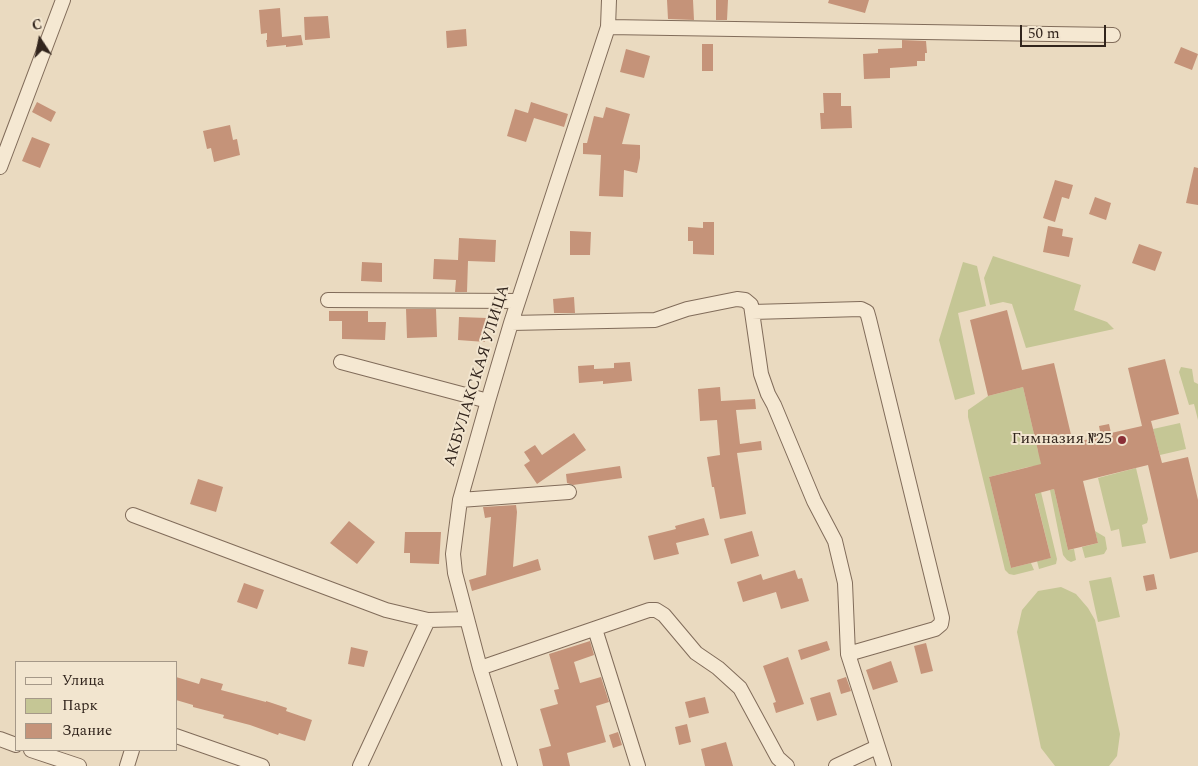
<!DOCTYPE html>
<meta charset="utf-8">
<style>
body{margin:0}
#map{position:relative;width:1198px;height:766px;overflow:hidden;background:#eadac0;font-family:Spectral,serif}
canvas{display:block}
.legend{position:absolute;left:15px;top:661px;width:162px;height:90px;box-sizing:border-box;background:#f2e5cf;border:1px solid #a59888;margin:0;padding:6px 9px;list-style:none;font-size:15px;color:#32251d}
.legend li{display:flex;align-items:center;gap:10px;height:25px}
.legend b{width:25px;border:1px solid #a59888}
.north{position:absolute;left:15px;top:15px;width:50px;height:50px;-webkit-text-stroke:4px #f2e5cf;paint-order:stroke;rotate:349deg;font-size:14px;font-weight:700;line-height:20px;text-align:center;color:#32251d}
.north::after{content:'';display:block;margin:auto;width:18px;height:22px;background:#32251d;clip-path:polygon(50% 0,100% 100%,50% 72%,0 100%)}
.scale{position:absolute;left:1020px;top:25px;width:86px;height:22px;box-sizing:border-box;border:2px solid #32251d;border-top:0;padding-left:6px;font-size:15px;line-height:18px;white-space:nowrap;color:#32251d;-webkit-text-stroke:4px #f2e5cf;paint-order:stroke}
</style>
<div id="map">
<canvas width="1198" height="766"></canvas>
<ul class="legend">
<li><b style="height:6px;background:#f5e8d2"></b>Улица</li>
<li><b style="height:14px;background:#c5c695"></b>Парк</li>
<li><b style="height:14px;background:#c59379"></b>Здание</li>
</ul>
<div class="north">С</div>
<div class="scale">50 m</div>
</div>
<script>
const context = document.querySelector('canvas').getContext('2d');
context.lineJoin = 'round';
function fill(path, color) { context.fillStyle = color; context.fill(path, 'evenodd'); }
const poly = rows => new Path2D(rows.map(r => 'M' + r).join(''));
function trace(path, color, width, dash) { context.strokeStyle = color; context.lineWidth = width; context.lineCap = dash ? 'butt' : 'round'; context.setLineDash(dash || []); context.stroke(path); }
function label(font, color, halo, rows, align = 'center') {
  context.font = font + ' Spectral,serif'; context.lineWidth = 4; context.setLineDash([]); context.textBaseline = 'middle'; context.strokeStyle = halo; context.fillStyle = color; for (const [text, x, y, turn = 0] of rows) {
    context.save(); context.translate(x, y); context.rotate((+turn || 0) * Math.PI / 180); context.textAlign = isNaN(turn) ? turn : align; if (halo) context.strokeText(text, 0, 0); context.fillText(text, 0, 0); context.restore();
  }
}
fill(poly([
 [993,256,1081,285,1074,310,1107,322,1114,329,1026,348,1012,304,1003,302,990,305,984,278],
 [963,262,977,266,986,306,958,313,975,394,955,400,939,340],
 [1181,367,1192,369,1194,382,1198,384,1198,420,1194,404,1189,405,1179,372],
 [1023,387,1038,451,1064,445,1068,462,1028,467,989,477,1011,568,1031,563,1034,570,1014,575,1009,574,1005,570,968,417,968,410,988,396],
 [1180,423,1186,449,1160,455,1153,429],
 [1136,468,1148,519,1147,523,1142,525,1146,543,1122,547,1119,529,1111,531,1098,478],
 [1054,489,1068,550,1074,549,1076,560,1071,562,1067,560,1063,555,1050,490],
 [1041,492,1057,559,1056,564,1039,569,1037,561,1051,558,1035,493],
 [1095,531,1105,537,1107,549,1104,554,1085,558,1082,547,1098,543],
 [1111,577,1120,617,1098,622,1089,581],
 [1061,587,1076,594,1088,608,1095,620,1120,734,1117,756,1109,766,1055,766,1041,748,1017,632,1022,610,1038,591]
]), '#c5c695');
fill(poly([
 [667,0,693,0,694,20,668,19],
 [716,0,728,0,727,20,716,20],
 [829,0,869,0,865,13,828,3],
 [280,8,282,37,301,35,303,45,286,47,286,45,267,47,266,40,267,40,267,33,261,34,259,10],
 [328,16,330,38,305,40,304,17],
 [466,29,467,46,447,48,446,31],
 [902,40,926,41,927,53,925,53,925,61,917,61,917,66,890,68,890,78,864,79,863,54,878,53,878,49,902,48],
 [702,44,713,44,713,71,702,71],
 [1181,47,1198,54,1192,70,1174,63],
 [626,49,650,56,644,78,620,72],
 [823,93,841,93,841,106,851,106,852,128,821,129,820,113,824,113],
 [37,102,56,112,51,122,32,112],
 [531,102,568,114,564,127,534,118,526,142,507,136,515,109,528,113],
 [606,107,630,114,622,144,640,145,640,158,637,173,624,170,623,197,599,196,601,155,583,154,583,143,587,143,594,116,603,118],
 [230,125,233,140,237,139,240,155,214,162,211,148,207,149,203,131],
 [32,137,50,144,40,168,22,161],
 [1194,167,1198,168,1198,205,1186,203],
 [1055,180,1073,185,1069,199,1062,197,1055,222,1043,218],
 [1095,197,1111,203,1106,220,1089,214],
 [703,222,714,222,714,255,693,254,693,241,688,241,688,227,703,228],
 [1048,226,1063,229,1062,236,1073,238,1069,257,1043,252],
 [570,231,591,232,590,255,570,255],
 [459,238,496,240,495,262,468,261,467,292,455,292,456,280,433,279,434,259,458,260],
 [1139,244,1162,252,1155,271,1132,263],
 [362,262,382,263,382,282,361,281],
 [574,297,575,313,554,313,553,299],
 [406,309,436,309,437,337,407,338],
 [1007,310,1022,370,1054,363,1073,443,1101,436,1099,426,1109,424,1111,433,1142,426,1128,368,1165,359,1179,414,1151,421,1162,463,1188,457,1198,500,1198,552,1170,559,1148,465,1083,481,1098,543,1068,550,1054,489,1035,494,1051,558,1011,568,989,477,1041,464,1023,387,988,396,970,320],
 [329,311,368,311,368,322,386,322,385,340,342,339,342,321,329,321],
 [459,317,487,318,485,342,458,340],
 [630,362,632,381,603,384,603,381,579,383,578,366,594,365,594,369,614,368,614,363],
 [720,387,721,401,755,399,756,409,736,410,740,444,761,441,762,450,737,453,746,514,720,519,714,487,712,487,707,457,720,455,717,420,700,421,698,389],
 [574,433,586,450,537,484,524,465,530,461,524,452,535,445,542,455],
 [620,466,622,478,573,485,567,483,566,474],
 [198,479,223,487,216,512,190,504],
 [516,505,517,512,513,567,538,559,541,570,472,591,469,580,486,575,491,517,485,518,483,507],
 [704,518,709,535,676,543,679,554,654,560,648,536,676,529,675,526],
 [349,521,375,542,357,564,330,543],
 [752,531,759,556,731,564,724,539],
 [405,532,441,532,439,564,410,563,410,553,404,553],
 [795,570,798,579,802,578,809,601,781,609,776,592,743,602,737,582,761,574,763,580],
 [1154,574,1157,589,1146,591,1143,576],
 [244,583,264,590,257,609,237,602],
 [590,641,594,655,574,662,580,683,601,677,609,702,596,706,606,742,567,753,570,766,543,766,539,749,551,746,540,709,558,704,554,690,559,689,549,654],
 [827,641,830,650,801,660,798,650],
 [926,643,933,671,921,674,914,646],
 [351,647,368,651,364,667,348,664],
 [788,657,804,704,776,713,773,703,776,702,763,666],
 [891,661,898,682,873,690,866,670],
 [176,677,199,684,201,678,223,684,221,690,266,702,266,701,287,708,286,711,312,720,305,741,279,733,278,735,250,725,223,718,224,715,193,707,193,705,176,700],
 [846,677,851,691,841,694,837,680],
 [830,692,837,715,817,721,810,698],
 [705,697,709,713,689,718,685,702],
 [687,724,691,742,679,745,675,727],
 [618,732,622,745,613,748,609,735],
 [726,742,733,766,705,766,701,749]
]), '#c59379');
const minor = poly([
 [608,27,1113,35],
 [0,167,63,0],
 [328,300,518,301],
 [752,312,861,309,867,312,869,319,942,618,941,624,935,629,848,654],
 [511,323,655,320,687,309,737,299,745,300,751,305,761,374,768,394,774,405,814,501,835,541,845,583,848,654,884,766],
 [341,362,488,401],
 [460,500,569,492],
 [133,515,386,610,428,620,467,619],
 [595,629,638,766],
 [480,668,649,610,656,610,664,615,696,653,718,668,740,688,778,758,787,766],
 [176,736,262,766],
 [0,739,16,745],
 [31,750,79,766],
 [127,766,132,750],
 [360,766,428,620],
 [510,766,480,668,455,573,453,554,460,500,488,401,511,323,608,27,609,0],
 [836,766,877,747]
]);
trace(minor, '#816c5a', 16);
trace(minor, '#f5e8d2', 14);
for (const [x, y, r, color] of [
 [1122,440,5,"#8b2f37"]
]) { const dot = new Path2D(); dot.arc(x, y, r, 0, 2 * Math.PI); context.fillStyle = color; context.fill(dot); trace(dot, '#f2e5cf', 2); }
label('16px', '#32251d', '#f2e5cf', [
 ["АКБУЛАКСКАЯ УЛИЦА",478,376,-73]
]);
label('16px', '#32251d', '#f2e5cf', [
 ["Гимназия №25",1112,440]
], 'right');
</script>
